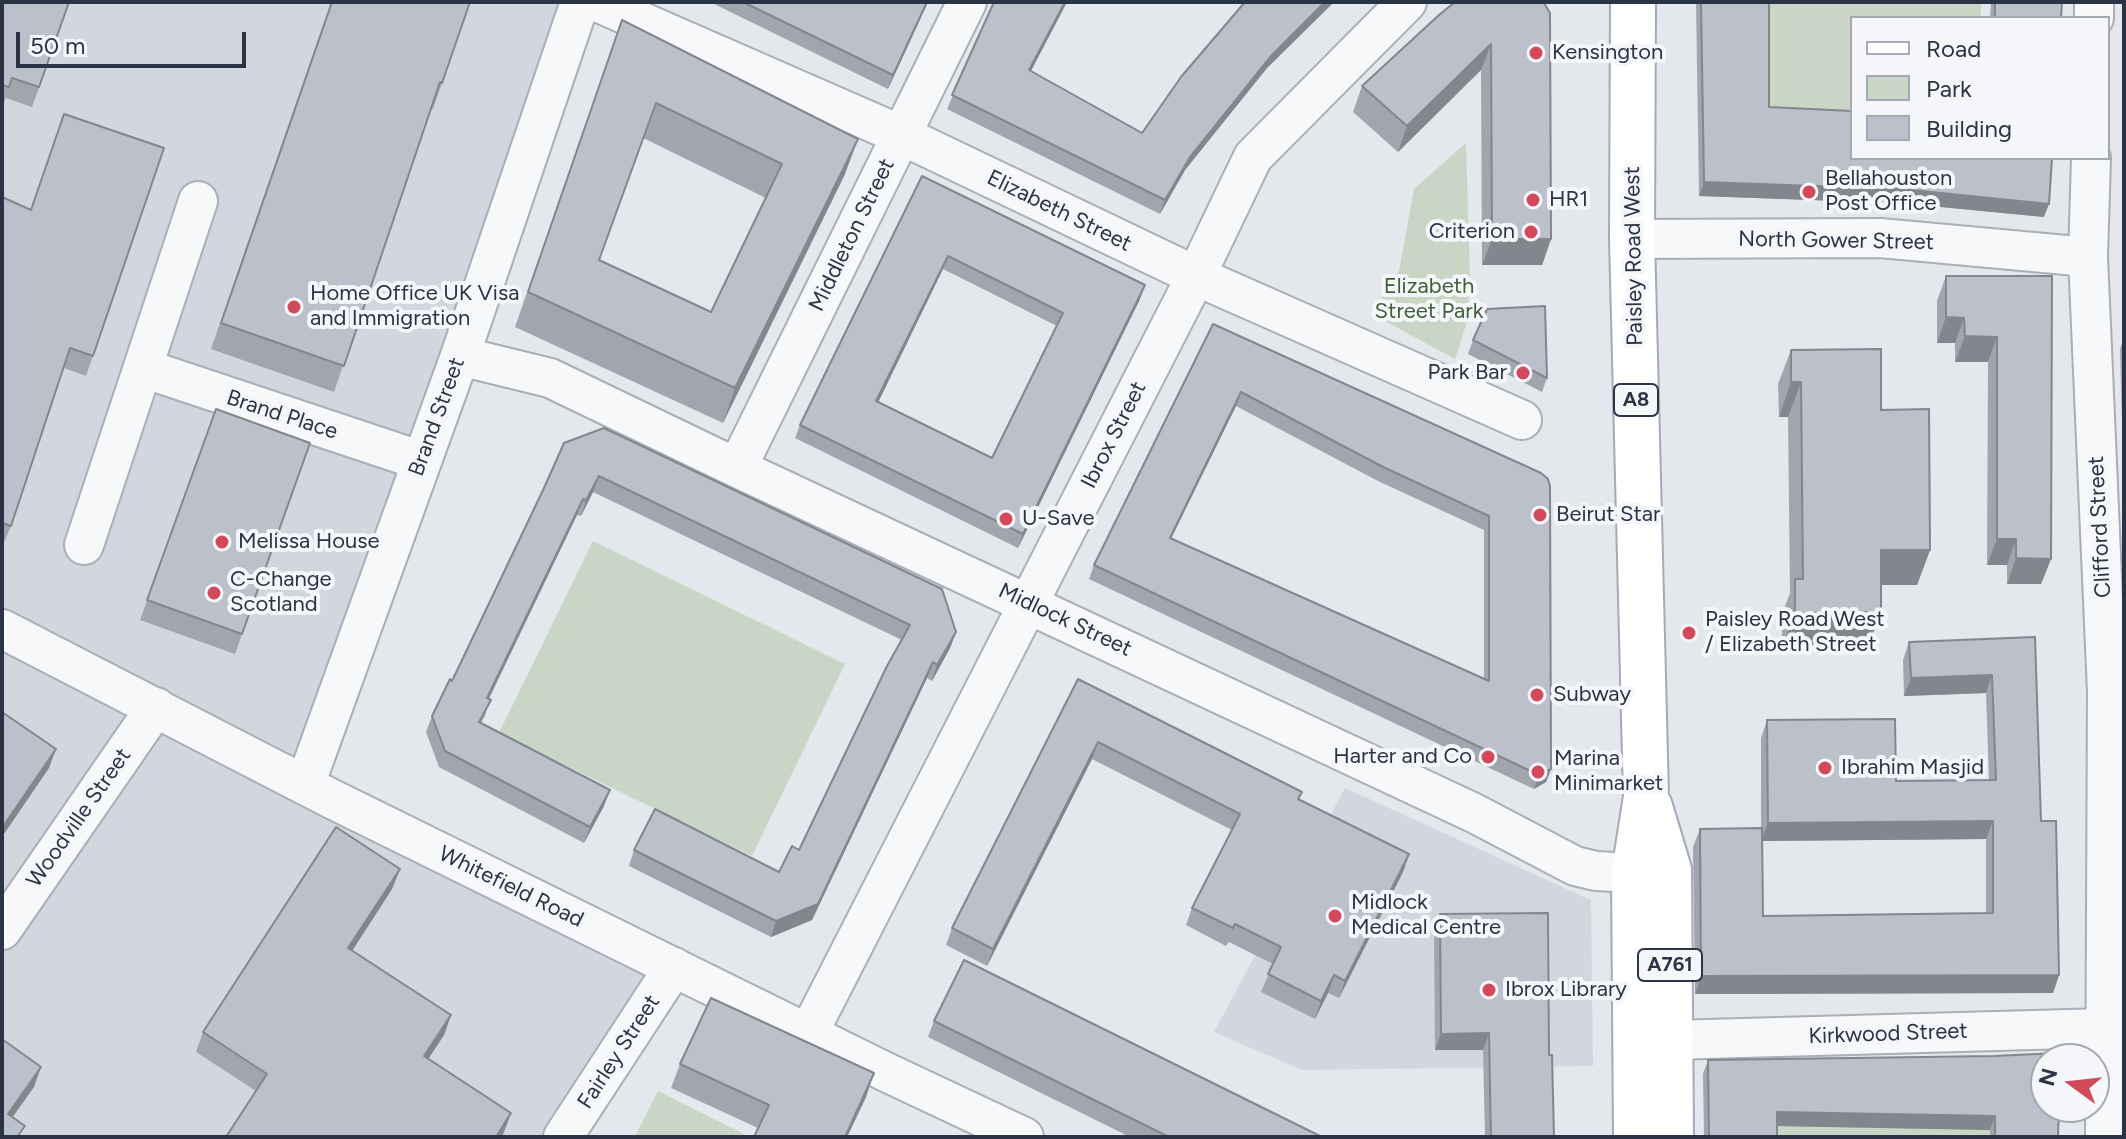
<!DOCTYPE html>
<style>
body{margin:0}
#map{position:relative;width:2126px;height:1139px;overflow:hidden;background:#e4e7ec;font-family:Figtree,sans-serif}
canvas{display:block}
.frame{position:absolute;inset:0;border:4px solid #2b3445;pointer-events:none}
.legend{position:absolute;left:1850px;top:16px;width:260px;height:144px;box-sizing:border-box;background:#f4f6f9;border:2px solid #a4a8b1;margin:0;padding:10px 14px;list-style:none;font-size:24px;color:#2b3445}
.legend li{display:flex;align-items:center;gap:16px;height:40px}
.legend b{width:40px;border:2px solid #a4a8b1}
.north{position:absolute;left:2030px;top:1043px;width:80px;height:80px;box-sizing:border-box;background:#f4f6f9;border:2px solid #a4a8b1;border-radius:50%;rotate:285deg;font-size:22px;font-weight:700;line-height:32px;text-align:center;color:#2b3445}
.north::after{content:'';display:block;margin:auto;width:28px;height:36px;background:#d1495b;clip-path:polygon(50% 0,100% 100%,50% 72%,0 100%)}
.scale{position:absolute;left:16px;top:32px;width:230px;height:36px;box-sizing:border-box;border:4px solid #2b3445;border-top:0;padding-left:10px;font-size:24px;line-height:28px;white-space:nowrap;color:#2b3445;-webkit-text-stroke:6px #f4f6f9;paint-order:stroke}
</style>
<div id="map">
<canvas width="2126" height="1139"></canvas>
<div class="frame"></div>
<ul class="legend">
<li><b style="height:10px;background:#fff"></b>Road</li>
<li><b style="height:22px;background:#c9d6c5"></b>Park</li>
<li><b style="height:22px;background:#bbc0ca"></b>Building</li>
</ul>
<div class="north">N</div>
<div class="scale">50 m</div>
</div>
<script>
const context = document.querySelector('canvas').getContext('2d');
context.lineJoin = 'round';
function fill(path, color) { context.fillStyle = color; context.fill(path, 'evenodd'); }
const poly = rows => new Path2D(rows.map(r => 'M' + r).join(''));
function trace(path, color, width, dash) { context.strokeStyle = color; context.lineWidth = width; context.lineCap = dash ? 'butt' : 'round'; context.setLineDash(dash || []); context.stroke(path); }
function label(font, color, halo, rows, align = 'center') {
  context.font = font + ' Figtree,sans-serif'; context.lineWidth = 8; context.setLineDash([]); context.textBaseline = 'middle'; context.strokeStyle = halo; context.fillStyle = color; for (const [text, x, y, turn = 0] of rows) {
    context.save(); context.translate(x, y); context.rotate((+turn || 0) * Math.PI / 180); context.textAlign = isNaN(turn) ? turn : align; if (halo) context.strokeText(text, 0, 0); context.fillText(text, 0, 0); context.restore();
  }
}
fill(poly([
 [2,2,576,2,305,785,674,967,563,1137,2,1137],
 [1345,788,1591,900,1593,1066,1302,1070,1214,1032]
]), '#d2d6de');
fill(poly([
 [1770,2,1981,2,1981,18,1852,18,1852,117,1769,115],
 [1466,143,1470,275,1467,322,1455,359,1372,314,1399,271,1414,189],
 [593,541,845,664,752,856,499,733],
 [658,1091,748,1136,747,1137,635,1137],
 [1772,1126,1990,1130,1990,1137,1772,1137]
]), '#c9d6c5');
const minor = poly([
 [597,2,901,135,1196,276,1522,420],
 [2094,18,2094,2],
 [2091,158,2088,257,2107,692,2105,1137],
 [1632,239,1880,238,2088,257],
 [460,356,550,378,737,468,1474,813,1575,866,1596,871,1634,873,1663,870],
 [143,368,422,461],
 [737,468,967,2],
 [84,545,198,201],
 [2,629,330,798,888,1073,1024,1137],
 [305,785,460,356,580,2],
 [2,930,156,707],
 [808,1034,1196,276,1253,157,1407,2],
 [1670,1040,2105,1028],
 [563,1137,674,967]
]);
const major = poly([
 [1633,2,1632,239,1646,797,1634,873,1636,1137],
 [1650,807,1669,870,1671,1137]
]);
trace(minor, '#a9aeb7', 42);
trace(major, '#a3abb8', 48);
trace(minor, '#f7f8fa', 38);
trace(major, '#fff', 44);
fill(poly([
 [2,2,69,2,32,107,6,98,2,107],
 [331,2,470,2,433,109,431,108,334,392,211,349],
 [710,2,928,2,888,89],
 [994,2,1067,2,1031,71,1142,133,1245,2,1334,2,1267,68,1185,170,1160,214,947,109],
 [1540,2,1551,239,1542,265,1482,265,1481,70,1398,152,1353,112,1362,86],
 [1696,2,1769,2,1769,107,2044,217,1869,200,1868,202,1699,196],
 [1991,2,2062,2,2061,18,1990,18],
 [622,20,845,174,723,423,515,327],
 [643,138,766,198,711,312,599,260],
 [164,148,86,376,64,368,11,526,3,545,2,545,2,197,30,210],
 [922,176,1140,299,1018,548,795,438,800,425],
 [943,269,1057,326,992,458,878,402],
 [1946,276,2052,276,2051,559,2041,584,2007,584,2007,565,1987,565,1988,362,1955,362,1955,343,1937,343,1937,301],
 [1213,324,1541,473,1551,769,1546,782,1534,789,1089,579,1094,565],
 [1236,406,1378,481,1484,530,1484,679,1171,538],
 [2124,337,2124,495,2120,349],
 [1473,340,1547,378,1542,392,1468,354],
 [1791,350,1881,410,1930,550,1917,585,1881,585,1868,647,1782,648,1782,614,1790,593,1788,417,1779,417,1778,384],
 [216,409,310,443,235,654,140,620],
 [564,443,956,632,950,648,932,681,927,678,812,920,771,937,629,866,634,850,779,872,799,850,902,640,593,492,581,516,577,515,489,699,485,716,481,723,604,806,584,843,439,767,426,732,432,716,452,681,544,488],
 [2035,637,2041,821,2059,975,2053,993,1695,994,1693,847,1700,829,1761,828,1761,738,1767,720,1896,781,1989,780,1986,693,1904,696,1903,660,1909,642],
 [1986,839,1986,914,1763,916,1762,841],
 [1078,679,1302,792,1299,799,1409,854,1403,872,1339,998,1328,993,1315,1019,1261,992,1273,964,1229,942,1226,946,1186,925,1192,908,1232,830,1092,759,987,966,946,945,952,928],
 [400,869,392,889,352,951,451,1015,444,1035,428,1059,511,1113,502,1137,226,1137,256,1091,196,1052,203,1032],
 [1440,914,1549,1055,1554,1137,1485,1137,1483,1050,1435,1050,1434,931],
 [934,1021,1322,1137,1130,1137,928,1037],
 [1994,1056,2058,1137,1990,1137,1990,1130,1777,1126,1777,1137,1704,1137,1703,1074,1708,1060],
 [680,1064,866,1097,847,1137,754,1137,758,1128,671,1088]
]), '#a1a5ae');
fill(poly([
 [927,2,928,2,888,89,893,75],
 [1065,2,1067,2,1024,84,1029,70],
 [1325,2,1334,2,1267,68,1185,170,1160,214,1165,200,1190,157,1272,55],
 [1491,44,1481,70,1398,152,1407,126],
 [858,139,845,174,723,423,735,388],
 [1704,182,1873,186,2049,204,2044,217,1869,200,1868,202,1699,196],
 [1492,239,1551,239,1542,265,1482,265],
 [948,256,943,269,872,415,876,401],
 [1145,285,1140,299,1018,548,1023,534],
 [1946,317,1964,318,1955,343,1937,343],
 [1965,336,1997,337,1988,362,1955,362],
 [1791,382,1801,382,1788,417,1779,417],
 [1241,392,1236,406,1165,551,1170,538],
 [599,476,593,492,581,516,586,500],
 [583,499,577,515,481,714,487,698],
 [1997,539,2016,539,2007,565,1987,565],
 [1881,550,1930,550,1917,585,1868,585],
 [2016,558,2051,559,2041,584,2007,584],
 [1881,612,1868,647,1782,648,1795,613],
 [956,632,950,648,932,681,937,665],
 [933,662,927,678,812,920,771,937,776,921],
 [1992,675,1986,693,1904,696,1911,678],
 [1098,742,1092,759,987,966,993,949],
 [56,749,49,768,2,837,2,828],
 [1551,769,1546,782,1534,789,1539,775],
 [610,790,604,806,584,843,590,827],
 [1993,821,1986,839,1761,841,1768,823],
 [1409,854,1403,872,1339,998,1345,981],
 [400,869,392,889,341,968,348,948],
 [1334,975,1328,993,1315,1019,1321,1001],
 [2059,975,2053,993,1695,994,1701,976],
 [451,1015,444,1035,417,1076,424,1056],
 [1489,1033,1483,1050,1435,1050,1441,1034],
 [41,1067,34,1087,2,1132,8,1114],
 [874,1073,866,1097,847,1137,845,1137],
 [1777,1112,1995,1116,1990,1130,1772,1126],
 [511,1113,502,1137,496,1137]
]), '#83868d');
const building = poly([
 [2,2,69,2,39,87,12,78,9,87,2,85,2,2],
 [332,2,470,2,442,83,440,82,344,366,221,323,332,2],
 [743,2,866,3,927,2,893,75,743,2],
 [994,2,1065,2,1029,70,1142,133,1181,77,1245,2,1325,2,1272,55,1190,157,1165,200,952,95,994,2],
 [1455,2,1540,2,1544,3,1550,13,1551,239,1492,239,1491,44,1407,126,1362,86,1439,15,1455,2],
 [1701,2,1769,2,1769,107,1852,111,1852,158,2052,158,2049,204,1873,186,1873,188,1704,182,1701,2],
 [1995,2,2062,2,2061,18,1995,18,1995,2],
 [622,20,858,139,735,388,528,292,622,20],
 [656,103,782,164,711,312,599,260,656,103],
 [64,114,164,148,93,356,70,348,11,526,2,523,2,197,31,210,64,114],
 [922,176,1145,285,1023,534,800,425,922,176],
 [948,256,1063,313,992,458,876,401,948,256],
 [1946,276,2052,276,2051,559,2016,558,2016,539,1997,539,1997,337,1965,336,1964,318,1946,317,1946,276],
 [1545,306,1547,378,1473,340,1487,309,1545,306],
 [1213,324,1541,473,1548,479,1550,486,1551,769,1539,775,1094,565,1213,324],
 [1241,392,1383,467,1489,516,1489,681,1170,538,1241,392],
 [1881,349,1881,410,1929,409,1930,550,1881,550,1881,612,1795,613,1795,579,1803,579,1801,382,1791,382,1791,350,1881,349],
 [216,409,310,443,242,634,147,600,216,409],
 [604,428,942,589,956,632,937,665,933,662,818,904,776,921,634,850,655,809,779,872,792,846,799,850,887,666,910,625,599,476,586,500,583,499,487,698,491,700,479,722,610,790,590,827,445,751,432,716,450,679,452,681,544,488,564,443,604,428],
 [2035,637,2041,821,2056,821,2059,975,1701,976,1700,829,1762,828,1763,916,1993,913,1993,821,1768,823,1767,720,1895,719,1896,781,1996,780,1992,675,1911,678,1909,642,2035,637],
 [1078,679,1302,792,1298,799,1409,854,1345,981,1334,975,1321,1001,1268,974,1281,947,1235,924,1233,928,1192,908,1240,814,1098,742,993,949,952,928,1078,679],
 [2,712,56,749,2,828,2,712],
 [336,827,400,869,348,948,451,1015,424,1056,511,1113,496,1137,226,1137,267,1074,203,1032,336,827],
 [1548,913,1549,1055,1552,1055,1554,1137,1491,1137,1489,1033,1441,1034,1440,914,1548,913],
 [964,960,1322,1137,1169,1137,934,1021,964,960],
 [711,998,874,1073,845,1137,754,1137,769,1105,680,1064,711,998],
 [2,1039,41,1067,8,1114,25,1126,17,1137,2,1137,2,1039],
 [2059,1053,2059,1059,2046,1059,2046,1107,2059,1107,2058,1137,1995,1137,1995,1116,1777,1112,1777,1137,1709,1137,1708,1060,1994,1056,2059,1053]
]);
fill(building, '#bbc0ca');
trace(building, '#83868d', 2);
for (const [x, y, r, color] of [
 [1536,53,8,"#d1495b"],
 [1809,192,8,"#d1495b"],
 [1533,200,8,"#d1495b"],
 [1531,232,8,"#d1495b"],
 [294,307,8,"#d1495b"],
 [1523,373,8,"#d1495b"],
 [1540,515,8,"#d1495b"],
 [1006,519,8,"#d1495b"],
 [222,542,8,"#d1495b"],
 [214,593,8,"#d1495b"],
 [1689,633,8,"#d1495b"],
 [1537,695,8,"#d1495b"],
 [1488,757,8,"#d1495b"],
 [1825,768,8,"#d1495b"],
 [1538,772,8,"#d1495b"],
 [1335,916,8,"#d1495b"],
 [1489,990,8,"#d1495b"]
]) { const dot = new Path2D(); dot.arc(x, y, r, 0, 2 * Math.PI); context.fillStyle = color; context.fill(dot); trace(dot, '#f4f6f9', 3); }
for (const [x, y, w] of [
 [1636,400,44],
 [1670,965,64]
]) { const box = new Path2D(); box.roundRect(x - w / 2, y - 16, w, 32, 6); context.fillStyle = '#f4f6f9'; context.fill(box); trace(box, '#2b3445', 2); }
label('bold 20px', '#2b3445', null, [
 ["A8",1636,400],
 ["A761",1670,965]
]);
label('22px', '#2b3445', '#f4f6f9', [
 ["Kensington",1552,53],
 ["Bellahouston",1825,179],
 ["Post Office",1825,204],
 ["HR1",1549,200],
 ["Criterion",1515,232,"right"],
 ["Home Office UK Visa",310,294],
 ["and Immigration",310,319],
 ["Park Bar",1507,373,"right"],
 ["Beirut Star",1556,515],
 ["U-Save",1022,519],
 ["Melissa House",238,542],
 ["C-Change",230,580],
 ["Scotland",230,605],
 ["Paisley Road West",1705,620],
 ["/ Elizabeth Street",1705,645],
 ["Subway",1553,695],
 ["Harter and Co",1472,757,"right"],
 ["Marina",1554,759],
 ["Minimarket",1554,784],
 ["Ibrahim Masjid",1841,768],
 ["Midlock",1351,903],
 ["Medical Centre",1351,928],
 ["Ibrox Library",1505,990]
], 'left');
label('22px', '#2b3445', '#f4f6f9', [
 ["Elizabeth Street",1059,211,26],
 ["Middleton Street",852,235,-64],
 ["North Gower Street",1836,241,1],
 ["Paisley Road West",1634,256,-91],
 ["Brand Place",282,415,18],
 ["Brand Street",437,417,-70],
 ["Ibrox Street",1114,435,-63],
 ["Clifford Street",2100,527,-93],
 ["Midlock Street",1065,620,25],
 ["Woodville Street",79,818,-55],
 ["Whitefield Road",511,887,26],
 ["Kirkwood Street",1888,1034,-2],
 ["Fairley Street",619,1052,-57]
]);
label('22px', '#3f6138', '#f4f6f9', [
 ["Elizabeth",1429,287],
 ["Street Park",1429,312]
]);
</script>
